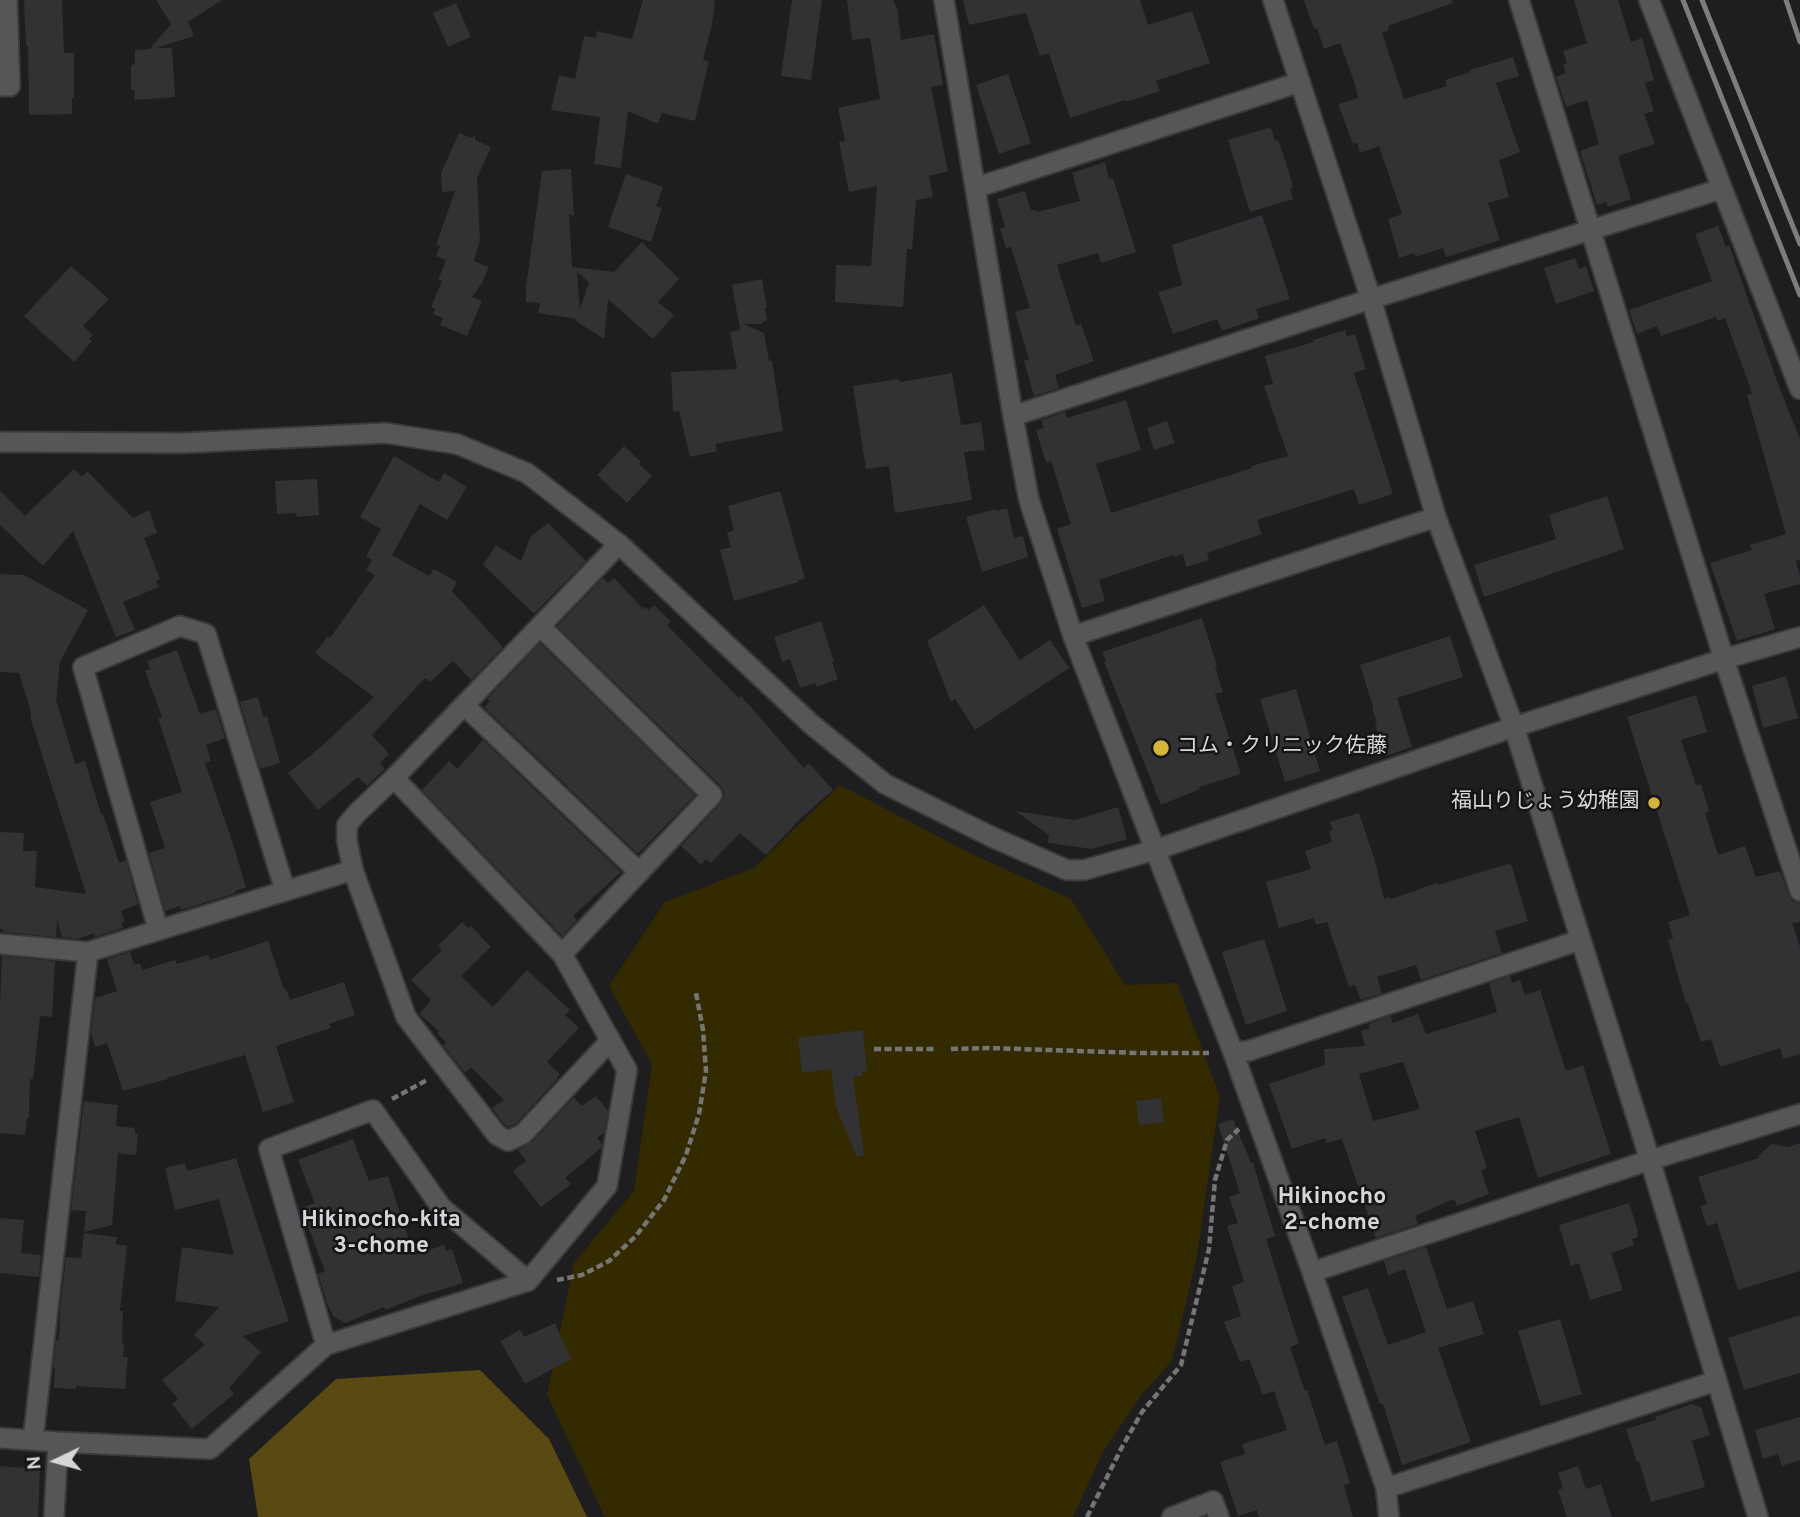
<!DOCTYPE html>
<meta charset="utf-8">
<style>
body{margin:0}
#map{position:relative;width:1800px;height:1517px;overflow:hidden;background:#1e1d1f;font-family:Overpass,sans-serif}
canvas{display:block}
.north{position:absolute;left:21px;top:1426px;width:70px;height:70px;-webkit-text-stroke:5px #141416;paint-order:stroke;rotate:265deg;font-size:19px;font-weight:700;line-height:28px;text-align:center;color:#d7d7d8}
.north::after{content:'';display:block;margin:auto;width:24px;height:32px;background:#d7d7d8;clip-path:polygon(50% 0,100% 100%,50% 72%,0 100%)}
</style>
<div id="map">
<canvas width="1800" height="1517"></canvas>
<div class="north">N</div>
</div>
<script>
const context = document.querySelector('canvas').getContext('2d');
context.lineJoin = 'round';
function fill(path, color) { context.fillStyle = color; context.fill(path, 'evenodd'); }
const poly = rows => new Path2D(rows.map(r => 'M' + r).join(''));
function trace(path, color, width, dash) { context.strokeStyle = color; context.lineWidth = width; context.lineCap = dash ? 'butt' : 'round'; context.setLineDash(dash || []); context.stroke(path); }
function label(font, color, halo, rows, align = 'center') {
  context.font = font + ' Overpass,"Noto Sans JP",sans-serif'; context.lineWidth = 5; context.setLineDash([]); context.textBaseline = 'middle'; context.strokeStyle = halo; context.fillStyle = color; for (const [text, x, y, turn = 0] of rows) {
    context.save(); context.translate(x, y); context.rotate((+turn || 0) * Math.PI / 180); context.textAlign = isNaN(turn) ? turn : align; if (halo) context.strokeText(text, 0, 0); context.fillText(text, 0, 0); context.restore();
  }
}
fill(poly([
 [840,785,970,853,1071,899,1125,985,1177,983,1220,1096,1197,1256,1172,1361,1143,1393,1103,1452,1073,1517,605,1517,547,1395,574,1263,634,1191,652,1064,609,986,665,902,754,868]
]), '#342a00');
fill(poly([
 [480,1370,549,1439,587,1517,258,1517,249,1459,336,1379]
]), '#584a12');
fill(poly([
 [24,0,62,0,64,53,74,53,74,98,72,98,72,114,29,115,28,46,26,46],
 [156,0,222,0,188,22,194,36,156,48,172,48,175,97,134,100,135,90,131,90,131,65,135,64,135,50,150,49,171,24],
 [643,0,715,0,712,25,703,60,709,61,695,121,662,113,658,124,628,111,621,168,594,164,600,117,551,110,559,75,575,79,584,36,596,38,597,31,632,39],
 [792,0,822,0,811,80,781,76],
 [847,0,893,0,897,8,901,40,934,34,943,85,931,87,948,171,929,176,933,197,916,200,912,249,907,249,903,307,835,302,836,265,871,266,877,186,849,192,839,142,845,141,838,108,880,99,870,38,852,40],
 [963,0,1140,0,1148,25,1192,11,1210,63,1156,81,1160,91,1126,102,1125,100,1070,118,1049,53,1040,56,1026,13,969,25],
 [1304,0,1452,0,1453,3,1388,26,1389,30,1382,33,1404,99,1447,86,1445,80,1470,72,1470,70,1513,57,1519,76,1496,83,1520,152,1499,160,1509,197,1488,203,1500,240,1446,257,1443,248,1415,257,1414,253,1399,258,1388,219,1402,214,1379,146,1360,153,1357,143,1353,144,1338,104,1358,98,1354,81,1340,43,1324,49,1317,28,1314,29],
 [1574,0,1618,0,1631,42,1642,38,1654,80,1645,83,1654,111,1644,114,1655,144,1618,156,1631,199,1608,207,1606,202,1597,205,1580,151,1599,144,1587,100,1566,107,1556,77,1566,73,1563,64,1567,63,1563,51,1587,43],
 [456,3,471,37,448,47,433,13],
 [1008,74,1031,143,999,154,976,85],
 [1271,127,1275,141,1278,140,1288,169,1293,188,1290,189,1293,199,1250,212,1228,140],
 [459,133,472,138,475,135,475,140,491,147,477,178,480,240,474,261,489,267,482,283,472,297,482,301,467,336,440,325,443,318,433,314,435,309,431,307,442,281,438,280,446,260,436,256,440,246,436,245,455,191,442,192,441,173],
 [1105,162,1109,179,1113,178,1136,252,1101,263,1098,253,1057,265,1076,326,1081,324,1094,361,1055,375,1059,388,1034,396,1024,361,1029,359,1015,312,1030,308,1011,247,1006,248,1000,229,1005,227,997,199,1025,191,1031,211,1036,210,1037,212,1080,201,1072,173],
 [571,169,574,216,569,214,572,267,614,272,642,242,679,279,658,302,674,315,653,339,608,299,604,339,576,321,577,319,538,313,540,303,526,302,526,287,542,171],
 [577,272,589,282,580,309],
 [626,174,663,187,656,206,662,208,651,242,608,227],
 [1262,215,1290,299,1256,309,1259,318,1222,331,1217,319,1173,334,1158,292,1182,285,1172,245],
 [1718,226,1726,247,1729,245,1778,384,1800,439,1800,560,1796,561,1800,576,1800,584,1764,594,1775,629,1737,641,1710,563,1752,550,1750,545,1786,534,1747,395,1752,393,1725,318,1717,321,1716,317,1661,336,1657,326,1637,334,1629,310,1712,281,1695,234],
 [1575,258,1579,269,1586,266,1594,291,1556,304,1544,268],
 [71,266,109,299,83,326,93,335,89,339,92,341,74,362,24,316],
 [762,279,767,308,765,308,767,321,762,322,762,324,743,324,764,333,769,361,772,361,783,431,715,444,717,451,690,457,679,411,673,412,671,372,737,369,730,332,740,330,732,285],
 [1345,330,1347,336,1355,334,1366,369,1354,373,1393,494,1359,505,1354,489,1257,520,1262,534,1207,553,1209,560,1186,567,1183,554,1173,557,1173,555,1099,580,1105,601,1082,608,1057,529,1071,524,1051,461,1046,463,1036,430,1044,428,1041,420,1065,412,1067,418,1126,400,1141,450,1096,464,1111,513,1252,468,1251,466,1288,456,1264,386,1273,384,1265,356,1314,342,1313,340],
 [952,373,961,425,981,422,985,450,964,452,972,500,895,513,889,466,866,469,853,386,899,379,900,382],
 [1167,421,1175,443,1154,450,1147,428],
 [624,446,641,462,639,464,652,476,627,503,597,475],
 [394,456,439,482,444,473,467,487,447,520,420,504,392,555,429,576,434,569,457,582,452,591,503,647,471,680,453,661,430,682,425,678,372,735,389,754,380,763,385,769,367,786,358,777,318,810,288,773,322,746,374,697,315,653,328,636,330,638,375,575,366,570,372,560,366,556,381,529,360,517],
 [74,469,82,477,87,471,133,518,149,510,157,533,144,538,160,579,156,581,159,587,123,602,135,630,116,637,73,531,43,566,0,525,0,491,25,516],
 [317,479,319,515,297,517,296,513,277,514,275,481],
 [780,491,805,579,798,580,798,582,734,601,720,550,731,547,727,533,734,530,728,506],
 [1607,496,1624,549,1484,597,1474,565,1556,539,1549,515],
 [1007,508,1014,538,1023,536,1028,557,982,572,966,517,996,509,996,511],
 [548,523,586,561,534,614,483,565,496,545,521,561,531,536],
 [0,574,24,575,88,610,60,662,56,703,57,702,75,764,85,761,101,814,103,814,119,863,126,860,138,904,121,911,125,922,121,923,123,928,95,937,94,933,78,939,62,937,57,920,56,937,3,932,3,929,0,929,0,832,24,833,23,851,37,851,35,887,86,894,31,720,31,712,19,673,0,672],
 [603,578,608,583,614,578,643,609,645,607,649,610,654,605,671,622,667,625,739,698,741,696,804,768,809,763,833,790,801,818,766,855,740,833,711,863,706,859,701,865,681,846,721,803,724,797,724,791,721,786,557,626],
 [984,605,1020,660,1050,640,1069,668,975,730,955,699,951,702,927,641],
 [1202,618,1217,666,1215,667,1223,692,1215,694,1241,774,1199,787,1200,789,1161,805,1104,662,1106,661,1102,652],
 [821,621,834,662,832,662,838,679,817,687,815,683,800,688,790,659,782,662,774,637],
 [1450,636,1463,677,1397,698,1412,747,1385,756,1375,724,1377,723,1372,708,1373,707,1360,665],
 [540,643,695,795,638,854,484,707,490,701,487,699],
 [177,650,200,714,216,709,225,738,206,745,211,761,205,763,233,844,246,887,235,891,236,893,181,910,180,906,165,911,149,853,165,848,150,802,182,792,158,718,162,717,145,671,150,669,147,661],
 [1786,676,1798,718,1763,728,1752,686],
 [1296,689,1320,771,1285,782,1260,699],
 [1696,695,1707,732,1681,740,1696,785,1701,784,1709,811,1705,813,1718,855,1745,846,1756,877,1780,871,1789,895,1792,901,1800,903,1800,922,1792,923,1800,947,1800,1054,1783,1059,1780,1048,1720,1067,1711,1039,1701,1042,1688,1003,1686,1004,1668,940,1673,938,1668,922,1690,915,1627,717],
 [258,697,263,717,267,716,280,763,260,769,240,702],
 [483,740,621,872,573,916,577,920,562,936,422,790,449,761,457,769],
 [1118,807,1127,839,1092,849,1048,843,1049,835,1015,811,1075,820],
 [1359,813,1375,861,1384,899,1390,897,1391,899,1437,883,1438,885,1511,863,1528,921,1495,931,1502,953,1421,980,1416,965,1377,977,1382,993,1361,1000,1355,985,1349,987,1327,922,1316,925,1314,918,1279,928,1266,882,1311,869,1305,851,1332,842,1329,831,1333,830,1330,822],
 [462,922,468,928,471,926,491,947,461,976,493,1007,527,970,570,1010,565,1015,579,1028,547,1062,560,1074,557,1077,558,1078,516,1124,508,1127,505,1125,492,1108,504,1100,471,1067,465,1073,443,1045,446,1042,437,1033,439,1031,419,1014,431,1000,411,980,442,950,438,946],
 [1264,939,1287,1011,1246,1025,1222,952],
 [268,941,284,989,286,989,290,1000,344,982,355,1015,329,1024,331,1028,276,1046,294,1102,263,1112,245,1055,167,1078,168,1079,123,1091,107,1043,95,1047,91,1033,95,998,117,991,107,959,130,952,134,965,140,963,142,970,175,960,177,964,208,955,210,960],
 [2,956,55,961,52,1017,40,1016,33,1079,30,1079,29,1118,27,1118,25,1135,0,1133,0,1005],
 [1510,976,1512,983,1520,980,1525,995,1540,990,1566,1071,1583,1065,1611,1154,1538,1178,1519,1117,1475,1131,1487,1168,1481,1170,1489,1194,1457,1206,1454,1199,1415,1216,1418,1224,1376,1238,1342,1139,1327,1143,1325,1138,1292,1149,1269,1084,1325,1065,1324,1049,1365,1046,1361,1031,1370,1028,1369,1024,1390,1016,1393,1023,1418,1014,1426,1034,1497,1012,1489,983],
 [1403,1062,1420,1109,1373,1121,1359,1074],
 [863,1030,867,1071,862,1072,863,1076,853,1077,864,1155,857,1157,836,1107,831,1069,802,1073,798,1038],
 [596,1096,608,1111,604,1133,597,1138,602,1144,601,1148,565,1178,571,1184,541,1207,513,1171,526,1161,518,1150,532,1142,574,1097,582,1106],
 [1161,1098,1164,1122,1139,1125,1136,1101],
 [84,1101,118,1105,116,1126,135,1128,135,1134,138,1134,136,1155,118,1153,112,1225,84,1232,86,1211,71,1210],
 [1233,1119,1251,1163,1253,1163,1275,1236,1266,1239,1299,1344,1290,1347,1305,1391,1307,1390,1325,1445,1337,1441,1350,1483,1344,1485,1353,1517,1259,1517,1257,1510,1238,1516,1220,1462,1245,1454,1242,1444,1287,1430,1274,1391,1263,1395,1249,1359,1240,1362,1224,1322,1241,1316,1232,1286,1244,1282,1227,1226,1238,1223,1229,1197,1240,1193,1218,1124],
 [353,1139,369,1181,388,1176,414,1255,444,1245,446,1251,452,1249,463,1283,431,1293,431,1292,385,1310,384,1307,345,1323,333,1316,327,1303,318,1274,325,1271,301,1208,315,1203,298,1160],
 [1800,1143,1800,1271,1738,1290,1717,1223,1707,1226,1700,1206,1707,1204,1698,1177,1759,1158,1758,1156,1772,1144,1788,1147],
 [236,1158,289,1321,243,1336,261,1352,229,1388,234,1394,192,1429,172,1404,178,1399,162,1380,205,1345,194,1335,219,1307,175,1301,182,1247,234,1255,219,1199,175,1210,165,1168,185,1163,187,1171],
 [1629,1203,1638,1231,1637,1232,1638,1237,1632,1239,1634,1245,1611,1253,1623,1290,1590,1300,1579,1263,1571,1266,1559,1225],
 [0,1218,24,1220,21,1253,41,1255,39,1277,0,1273],
 [84,1233,117,1237,116,1244,127,1246,120,1311,123,1311,122,1343,124,1344,123,1357,128,1357,125,1389,76,1386,76,1389,54,1388,55,1368,53,1368,56,1341,59,1340,60,1311,66,1257,81,1258],
 [1426,1247,1447,1309,1473,1301,1484,1334,1438,1348,1471,1442,1402,1465,1383,1404,1380,1404,1342,1297,1368,1288,1388,1345,1426,1332,1405,1269,1388,1275,1384,1261],
 [1800,1315,1800,1373,1744,1390,1728,1338],
 [1560,1319,1582,1394,1541,1406,1518,1331],
 [555,1323,571,1359,525,1384,500,1341,520,1330,524,1337],
 [1692,1404,1701,1407,1710,1435,1692,1441,1705,1487,1651,1502,1639,1461,1637,1462,1626,1429,1656,1420,1655,1417],
 [1800,1417,1800,1460,1782,1466,1778,1454,1763,1459,1755,1430],
 [0,1466,40,1469,38,1517,0,1517],
 [1578,1466,1586,1489,1601,1484,1612,1517,1567,1517,1558,1490,1563,1488,1558,1473]
]), '#323134');
const minor = poly([
 [944,0,1013,416,1029,500,1073,636,1233,1052,1312,1272,1386,1488,1389,1517],
 [1519,0,1724,659,1800,891],
 [1649,0,1800,389],
 [0,86,10,86,7,0],
 [975,188,1300,82],
 [1013,416,1371,299,1721,189],
 [540,626,712,795,562,954],
 [1073,636,1436,517],
 [464,705,639,872],
 [1514,727,1724,659,1800,637],
 [353,870,406,1017,497,1135,508,1141,523,1134,610,1041],
 [158,929,83,667,180,626,206,634,285,890],
 [0,944,88,952,353,870,347,841,347,825,357,813,394,778,619,544],
 [1233,1052,1248,1051,1580,940],
 [1312,1272,1650,1160,1800,1114],
 [326,1345,269,1149,373,1110,441,1207,528,1281],
 [0,1438,58,1442,210,1449,326,1345,528,1281,607,1186,627,1070,562,954,394,778],
 [33,1440,88,952],
 [1386,1488,1716,1381],
 [54,1517,58,1442],
 [1172,1517,1213,1501,1219,1517]
]);
const tertiary = poly([
 [1273,0,1371,299,1436,517,1514,727,1650,1160,1758,1517],
 [0,442,183,443,385,433,457,444,527,473,619,544,811,724,885,784,992,837,1067,870,1084,870,1155,850,1514,727]
]);
trace(minor, '#3a393b', 23);
trace(tertiary, '#3a393b', 23);
trace(poly([
 [874,1049,936,1049],
 [951,1049,989,1048,1139,1053,1209,1053],
 [392,1099,427,1080],
 [557,1280,582,1275,609,1261,635,1237,664,1200,686,1155,699,1114,706,1071,703,1030,696,993],
 [1087,1517,1122,1447,1142,1412,1181,1365,1209,1249,1215,1180,1227,1140,1239,1129]
]), '#757576', 4.5, [7, 3.5]);
trace(minor, '#565658', 19);
trace(tertiary, '#565658', 19);
trace(poly([
 [1683,0,1800,295],
 [1702,0,1800,244],
 [1786,0,1800,42]
]), '#7d7c7e', 5);
for (const [x, y, r, color] of [
 [1161,748,9,"#d5b535"],
 [1654,803,7,"#d5b535"]
]) { const dot = new Path2D(); dot.arc(x, y, r, 0, 2 * Math.PI); context.fillStyle = color; context.fill(dot); trace(dot, '#141416', 2.5); }
label('21px', '#d7d7d8', '#141416', [
 ["コム・クリニック佐藤",1177,748],
 ["福山りじょう幼稚園",1640,803,"right"]
], 'left');
label('bold 23px', '#d6d5d8', '#141416', [
 ["Hikinocho",1332,1198],
 ["2-chome",1332,1224],
 ["Hikinocho-kita",381,1221],
 ["3-chome",381,1247]
]);
</script>
